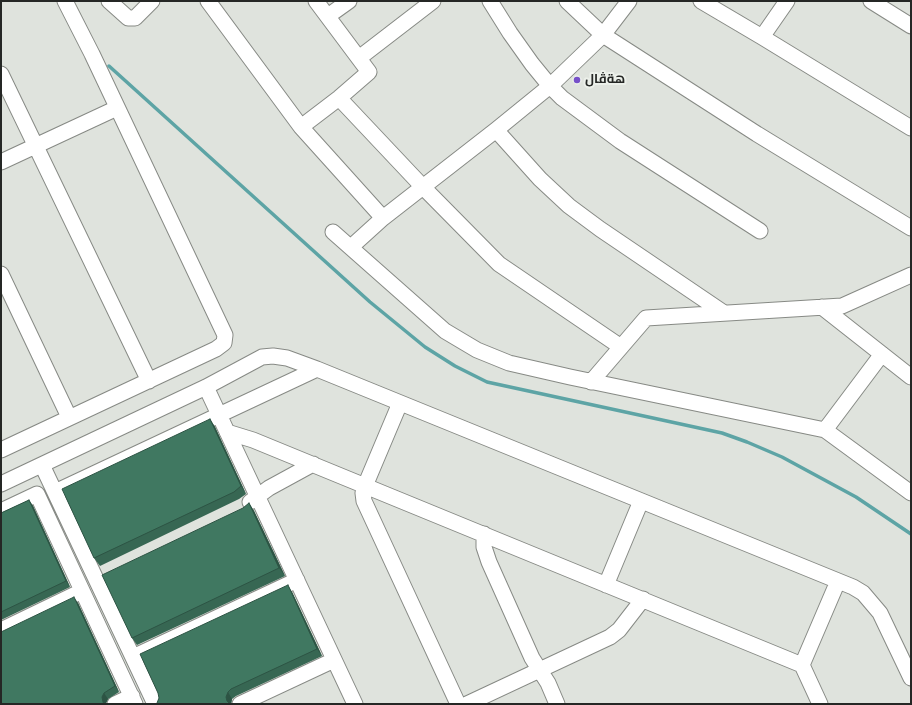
<!DOCTYPE html>
<meta charset="utf-8">
<style>
body{margin:0}
#map{position:relative;width:912px;height:705px;overflow:hidden;background:#dfe3dd;font-family:"Roboto Condensed",sans-serif}
canvas{display:block}
.frame{position:absolute;inset:0;border:2px solid #252725;pointer-events:none}
</style>
<div id="map">
<canvas width="912" height="705"></canvas>
<div class="frame"></div>
</div>
<script>
const context = document.querySelector('canvas').getContext('2d');
context.lineJoin = 'round';
const poly = rows => new Path2D(rows.map(r => 'M' + r).join(''));
function trace(path, color, width, dash) { context.strokeStyle = color; context.lineWidth = width; context.lineCap = dash ? 'butt' : 'round'; context.setLineDash(dash || []); context.stroke(path); }
function fill(path, color) { context.fillStyle = color; context.fill(path, 'evenodd'); }
function label(font, color, halo, rows, align = 'center') {
  context.font = font + ' "Roboto Condensed",Cairo,sans-serif'; context.lineWidth = 4; context.setLineDash([]); context.textBaseline = 'middle'; context.strokeStyle = halo; context.fillStyle = color; for (const [text, x, y, turn = 0] of rows) {
    context.save(); context.translate(x, y); context.rotate((+turn || 0) * Math.PI / 180); context.textAlign = isNaN(turn) ? turn : align; if (halo) context.strokeText(text, 0, 0); context.fillText(text, 0, 0); context.restore();
  }
}
trace(poly([
 [109,66,370,302,425,347,455,366,487,382,722,433,747,442,782,457,856,497,911,534]
]), '#5da4a5', 3.5);
const minor = poly([
 [109,1,128,18,135,18,152,1],
 [208,1,301,127,383,218],
 [490,1,510,33,532,64,550,86,562,98,620,141,760,231],
 [567,1,603,35,757,134,911,228],
 [701,1,762,37,911,128],
 [871,1,911,26],
 [328,16,349,1],
 [762,37,787,1],
 [359,58,433,1],
 [1,74,149,381],
 [339,98,422,186,499,264,621,347],
 [301,127,339,98,369,72,316,1],
 [496,130,540,179,569,206,600,229,724,313],
 [1,162,117,108],
 [333,232,445,331,477,350,509,363,570,377,825,430,911,493],
 [351,247,383,218,496,130,550,86,603,35,629,1],
 [1,274,69,417],
 [822,307,911,377],
 [591,382,646,318,842,306,911,275],
 [206,387,355,704],
 [400,403,365,486,363,493,364,501,458,704],
 [825,430,882,354],
 [227,432,253,440,802,665,820,704],
 [1,450,216,349,224,343,225,335,92,54,65,1],
 [42,465,155,704],
 [1,484,206,387,262,357,273,356,287,358,317,369,853,587,863,593,880,613,911,678],
 [55,492,317,369],
 [250,502,269,488,313,464],
 [1,511,37,494,135,704],
 [484,534,484,547,489,562,532,658,548,683,557,704],
 [606,585,641,501],
 [1,630,82,591],
 [133,657,297,580],
 [802,665,838,581],
 [115,704,132,696],
 [240,704,334,660],
 [467,704,610,637,619,630,643,599]
]);
trace(minor, '#878a85', 17);
trace(minor, '#fff', 15);
fill(poly([
 [210,419,215,427,246,494,239,499,100,566,94,558],
 [29,500,33,506,70,587,1,620,1,513],
 [249,503,254,511,285,576,137,645,132,638],
 [292,592,322,656,236,696,232,699,231,704,158,704],
 [78,603,119,692,108,699,106,703,106,704,1,704]
]), '#376753');
fill(poly([
 [210,419,215,427,246,494,241,486],
 [29,500,33,506,70,587,66,581],
 [249,503,254,511,285,576,279,568],
 [288,585,292,592,322,656,317,649],
 [74,597,78,603,119,692,115,686],
 [228,692,232,699,231,704,229,704,227,701,226,697],
 [104,693,108,699,106,703,106,704,104,704,103,702,102,697]
]), '#2d5444');
const building = poly([
 [210,419,241,486,234,492,94,558,62,489,210,419],
 [29,500,66,581,1,612,1,513,29,500],
 [249,503,279,568,132,638,102,575,243,508,249,503],
 [288,585,317,649,231,689,228,692,226,697,227,701,230,704,158,704,157,703,159,698,158,693,140,654,288,585],
 [74,597,115,686,104,693,102,697,103,702,104,704,1,704,1,632,74,597]
]);
fill(building, '#407861');
trace(building, '#2d5444', 1);
for (const [x, y, r, color] of [
 [577,80,4,"#7650c9"]
]) { const dot = new Path2D(); dot.arc(x, y, r, 0, 2 * Math.PI); context.fillStyle = color; context.fill(dot); trace(dot, '#ecf0ea', 1.5); }
label('bold 13px', '#252725', '#ecf0ea', [
 ["هةڤال",585,80]
], 'left');
</script>
